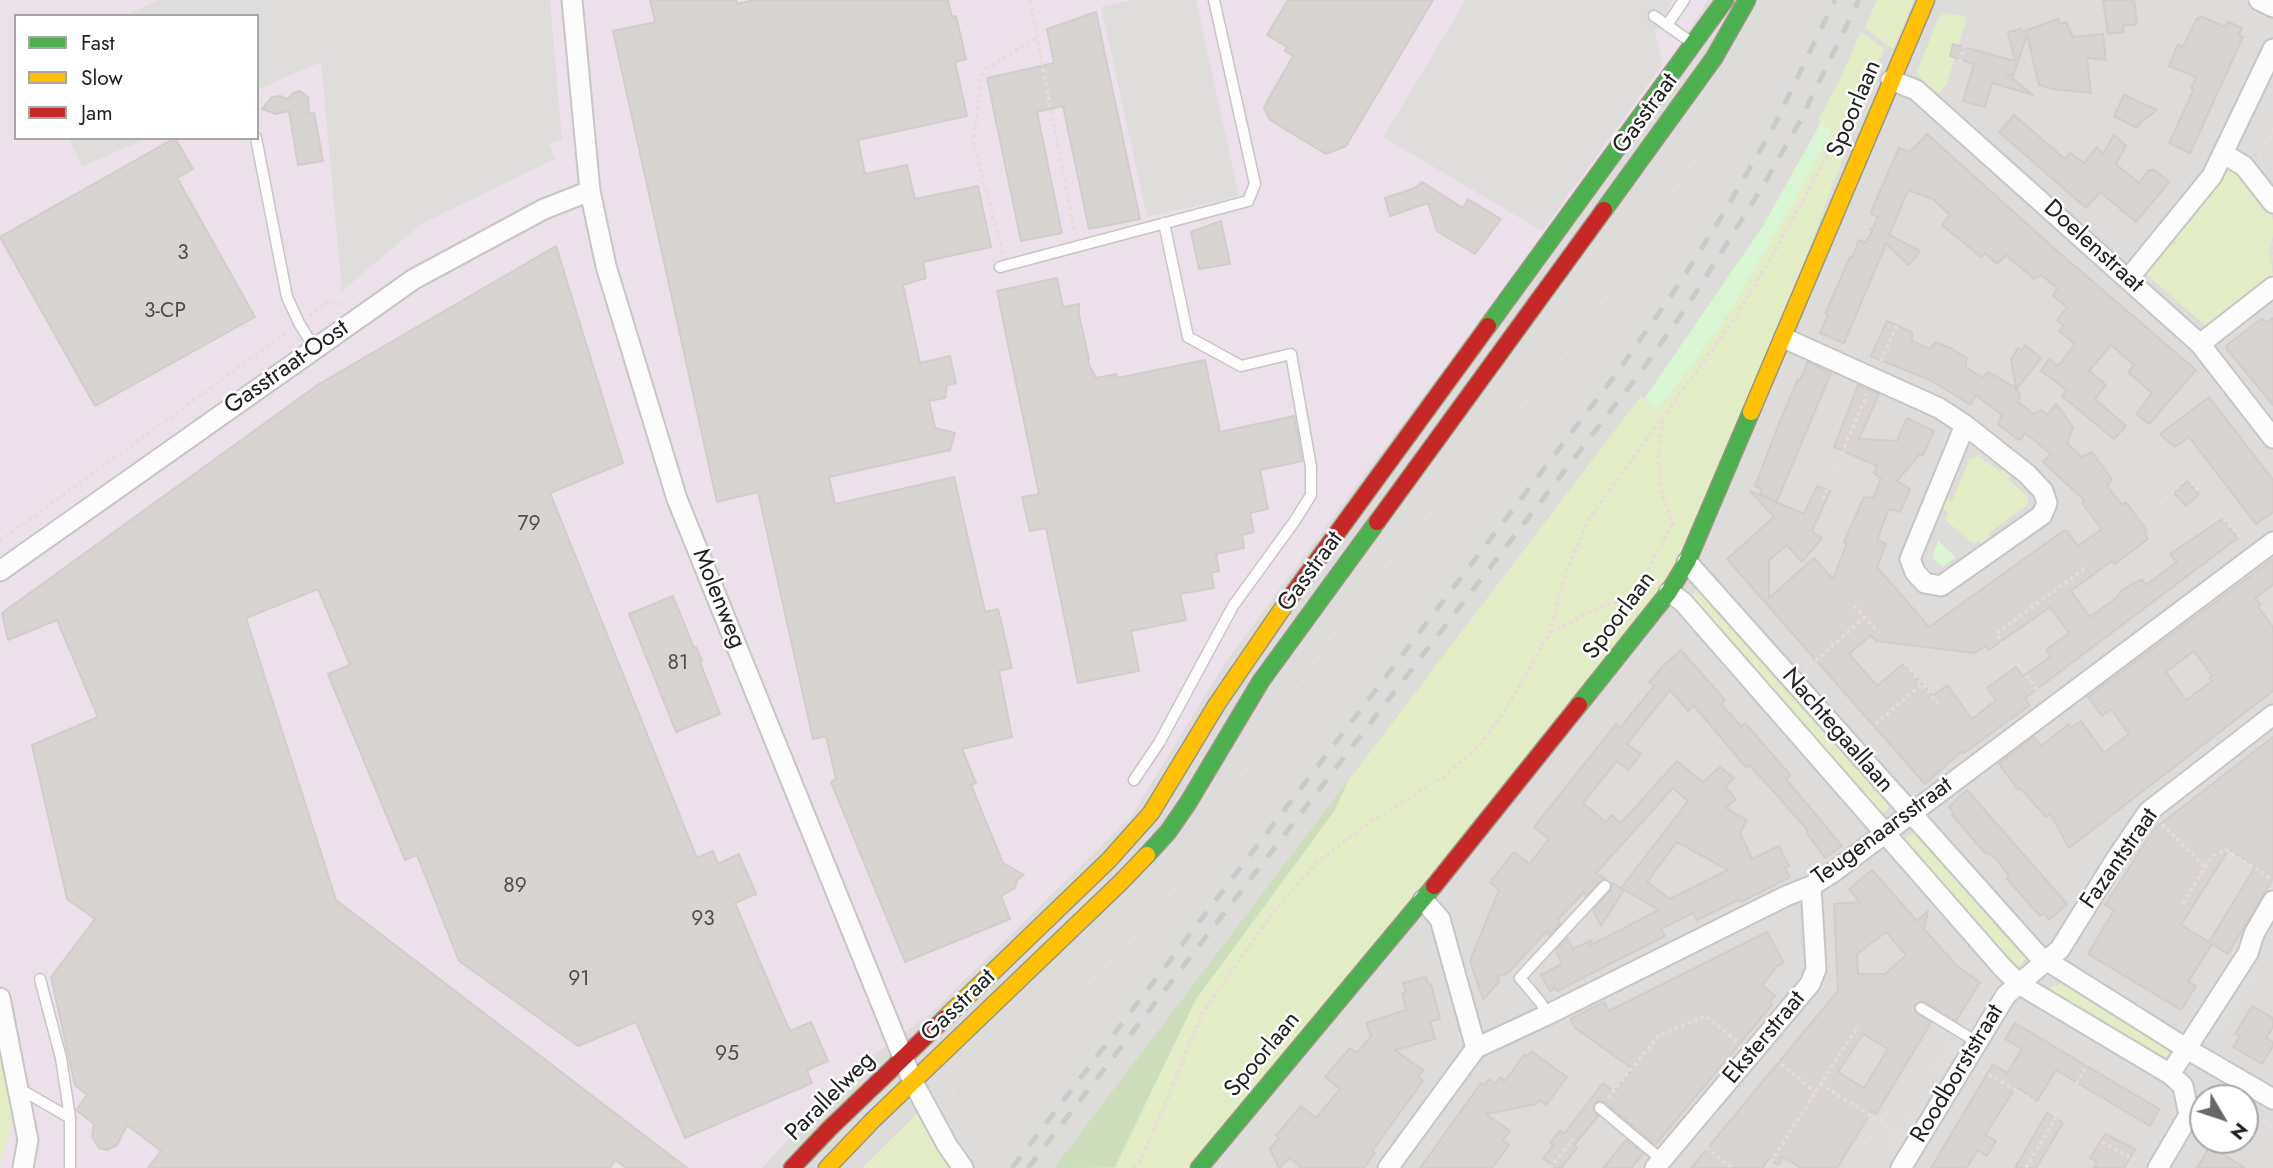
<!DOCTYPE html>
<style>
body{margin:0}
#map{position:relative;width:2273px;height:1168px;overflow:hidden;background:#eeece9;font-family:Jost,sans-serif}
canvas{display:block}
.legend{position:absolute;left:14px;top:14px;width:245px;height:126px;box-sizing:border-box;background:#fff;border:2px solid #a6a6a6;margin:0;padding:9px 12px;list-style:none;font-size:21px;color:#202020}
.legend li{display:flex;align-items:center;gap:14px;height:35px}
.legend b{width:35px;border:2px solid #a6a6a6}
.north{position:absolute;left:2189px;top:1084px;width:70px;height:70px;box-sizing:border-box;background:#fff;border:2px solid #a6a6a6;border-radius:50%;rotate:129deg;font-size:19px;font-weight:700;line-height:28px;text-align:center;color:#202020}
.north::after{content:'';display:block;margin:auto;width:24px;height:32px;background:#686766;clip-path:polygon(50% 0,100% 100%,50% 72%,0 100%)}
</style>
<div id="map">
<canvas width="2273" height="1168"></canvas>
<ul class="legend">
<li><b style="height:9px;background:#4caf50"></b>Fast</li>
<li><b style="height:9px;background:#ffc107"></b>Slow</li>
<li><b style="height:9px;background:#c62828"></b>Jam</li>
</ul>
<div class="north">N</div>
</div>
<script>
const context = document.querySelector('canvas').getContext('2d');
context.lineJoin = 'round';
function fill(path, color) { context.fillStyle = color; context.fill(path, 'evenodd'); }
const poly = rows => new Path2D(rows.map(r => 'M' + r).join(''));
function trace(path, color, width, dash) { context.strokeStyle = color; context.lineWidth = width; context.lineCap = dash ? 'butt' : 'round'; context.setLineDash(dash || []); context.stroke(path); }
function label(font, color, halo, rows, align = 'center') {
  context.font = font + ' Jost,sans-serif'; context.lineWidth = 5; context.setLineDash([]); context.textBaseline = 'middle'; context.strokeStyle = halo; context.fillStyle = color; for (const [text, x, y, turn = 0] of rows) {
    context.save(); context.translate(x, y); context.rotate((+turn || 0) * Math.PI / 180); context.textAlign = isNaN(turn) ? turn : align; if (halo) context.strokeText(text, 0, 0); context.fillText(text, 0, 0); context.restore();
  }
}
fill(poly([
 [0,0,2273,0,2273,1168,0,1168],
 [16,16,257,16,257,138,16,138],
 [2203,1098,2245,1098,2245,1140,2203,1140]
]), '#dddcda');
fill(poly([
 [0,0,1708,0,1664,72,1225,663,1131,817,929,1015,851,1071,762,1168,0,1168],
 [16,16,257,16,257,138,16,138]
]), '#ece1ea');
fill(poly([
 [1877,0,1914,0,1893,49,1865,28],
 [1944,13,1967,17,1947,84,1939,93,1923,82,1917,72,1938,19],
 [1861,32,1884,49,1803,265,1679,566,1197,1168,1113,1168,1196,999,1335,810,1348,781,1641,396,1657,411,1722,324,1783,221,1833,130,1818,120,1840,79],
 [2231,169,2241,177,2273,219,2273,235,2269,251,2273,276,2207,327,2144,272,2213,190,2224,172],
 [1977,455,2000,472,2006,466,2013,471,2008,479,2029,498,2027,505,1988,534,1993,542,1985,548,1979,541,1974,544,1945,520,1948,512,1939,507,1943,498,1952,501,1970,458,1974,458],
 [1701,585,1893,804,1880,815,1689,599],
 [1916,830,2027,957,2016,970,1902,841],
 [2061,984,2173,1049,2172,1056,2165,1062,2047,993,2052,986],
 [0,1022,12,1074,13,1118,0,1166],
 [920,1111,953,1168,862,1168,870,1160]
]), '#e2edc6');
fill(poly([
 [1348,781,1335,810,1196,999,1115,1167,1054,1168]
]), '#cedebc');
fill(poly([
 [1821,122,1833,130,1783,221,1722,324,1657,411,1644,399,1763,226],
 [1938,541,1956,557,1943,567,1932,558]
]), '#d9f5d3');
fill(poly([
 [159,0,550,0,562,140,549,144,555,159,421,224,342,291,321,62,257,90,257,16,124,16],
 [1131,0,1196,0,1239,196,1147,217,1101,7],
 [1466,0,1673,0,1655,31,1663,64,1542,231,1383,137],
 [69,138,147,138,82,167],
 [2245,965,2260,974,2223,1034,2209,1025],
 [1980,995,1993,1003,1943,1082,1931,1074],
 [1914,1104,1927,1111,1894,1165,1881,1157]
]), '#dedddc');
const building = poly([
 [650,0,736,0,737,4,754,0,948,0,952,17,956,16,966,59,955,62,967,116,858,140,865,174,907,165,915,199,978,186,991,247,923,262,926,278,903,285,920,363,950,356,956,383,947,385,945,398,929,401,935,428,955,433,950,450,829,477,835,504,954,477,985,612,998,609,1012,668,999,671,1012,737,962,749,976,783,971,785,1003,863,1024,875,1017,880,1015,888,1001,896,1010,919,905,962,831,782,836,779,826,736,813,739,758,492,717,502,613,31,655,22,650,0],
 [1288,0,1433,0,1346,146,1326,154,1270,120,1264,107,1293,56,1285,51,1287,47,1267,35,1288,0],
 [2103,0,2134,0,2137,24,2123,26,2124,32,2108,34,2103,0],
 [1096,12,1140,219,1089,229,1063,106,1037,112,1062,233,1021,241,987,78,1054,63,1047,29,1096,12],
 [2200,16,2225,27,2228,22,2242,28,2238,35,2243,37,2190,153,2169,143,2194,89,2191,88,2196,77,2169,66,2178,44,2183,47,2197,18,2199,19,2200,16],
 [2058,19,2059,24,2066,22,2073,37,2103,34,2106,60,2087,58,2091,93,2053,89,2039,85,2027,35,2013,76,2007,74,2033,95,1992,83,1985,107,1963,101,1974,64,1950,56,1953,44,2015,61,2008,32,2021,29,2022,32,2058,19],
 [300,91,308,97,309,114,314,113,323,161,298,165,289,111,276,114,262,109,272,97,280,96,288,99,293,93,300,91],
 [2124,95,2157,110,2141,122,2137,128,2114,116,2124,95],
 [2014,115,2065,159,2070,153,2084,163,2097,147,2103,154,2114,135,2126,146,2116,164,2139,183,2149,170,2155,170,2169,182,2136,222,2100,192,2086,208,1999,132,2014,115],
 [1927,134,2056,250,2196,370,2149,424,2136,414,2152,393,2128,372,2134,365,2111,345,2089,371,2106,385,2095,399,2126,426,2114,439,2062,396,2067,390,2041,371,2049,359,2058,366,2075,344,2059,331,2064,326,2057,320,2067,307,2053,296,2057,288,2041,275,2034,279,2006,255,1997,264,1985,253,1981,257,1942,225,1950,215,1933,199,1908,190,1889,235,1920,251,1909,265,1886,244,1844,343,1820,333,1828,315,1825,314,1850,257,1852,258,1859,240,1866,243,1872,231,1870,229,1873,228,1878,217,1871,214,1873,207,1899,148,1910,152,1927,134],
 [175,138,193,169,177,178,255,317,95,406,0,237,175,138],
 [1422,182,1463,208,1468,199,1501,219,1475,254,1437,231,1428,203,1390,216,1385,198,1415,188,1422,182],
 [1221,221,1230,264,1199,269,1191,232,1221,221],
 [556,246,623,463,550,493,697,858,713,851,718,864,739,854,756,894,735,903,774,995,790,1031,811,1022,828,1061,807,1070,812,1083,685,1138,636,1022,578,1046,459,961,417,855,405,860,328,674,350,665,318,589,246,618,336,900,687,1168,626,1168,615,1160,610,1168,148,1168,161,1151,127,1125,117,1145,107,1150,99,1148,92,1137,94,1124,76,1110,87,1095,75,1085,51,977,95,919,67,899,32,745,98,717,57,620,8,640,2,613,319,384,556,246],
 [1057,278,1063,307,1079,304,1079,315,1089,359,1088,363,1096,378,1116,374,1117,378,1205,360,1220,432,1294,416,1302,461,1260,470,1268,509,1250,513,1254,532,1242,535,1244,548,1216,554,1219,571,1211,573,1214,588,1180,594,1186,620,1131,631,1139,671,1078,683,1046,528,1030,531,1022,497,1039,494,997,291,1057,278],
 [2273,318,2273,405,2226,348,2227,345,2260,320,2263,319,2266,323,2273,318],
 [1887,321,1912,332,1912,341,1930,349,1936,342,1952,349,1967,358,1965,367,1982,377,1989,372,2016,388,2011,359,2018,348,2021,351,2025,345,2041,358,2016,390,2020,394,2018,402,2034,414,2041,410,2047,415,2056,404,2073,427,2067,443,2081,457,2092,452,2112,479,2107,486,2122,505,2126,502,2147,531,2144,534,2148,539,2115,564,2112,561,2071,591,2090,617,2115,599,2122,590,2142,579,2146,585,2177,562,2170,554,2222,519,2238,538,2025,698,2030,705,1964,753,1962,751,1925,784,1727,559,1774,517,1750,491,1804,514,1817,486,1830,491,1812,531,1822,538,1802,562,1787,545,1769,560,1769,598,1814,558,1833,579,1847,543,1844,542,1864,497,1873,498,1881,479,1874,473,1877,466,1834,447,1858,385,1879,394,1859,439,1897,441,1907,418,1934,431,1923,455,1919,455,1897,481,1910,489,1900,512,1889,509,1877,540,1886,544,1877,567,1929,627,2063,531,2067,531,2078,546,2102,529,2082,503,2085,501,2043,462,2051,454,2025,433,2020,440,2017,439,1998,424,2002,415,1976,395,1971,404,1969,404,1932,381,1871,356,1887,321],
 [2050,607,2069,633,2046,650,2051,656,2023,676,2016,667,1987,688,1996,700,1972,719,1947,685,1933,696,1903,664,1877,686,1849,654,1871,635,1876,641,1975,653,1986,646,1989,650,2050,607],
 [1808,362,1831,373,1777,501,1760,494,1762,489,1755,486,1780,421,1798,379,1800,380,1808,362],
 [2209,397,2273,480,2273,512,2256,524,2189,437,2175,447,2160,434,2209,397],
 [2187,481,2199,494,2186,506,2174,493,2187,481],
 [2273,559,2273,585,2255,598,2261,605,2258,607,2273,627,2273,691,2069,848,2050,813,2046,817,2020,788,2018,790,1999,764,2034,737,2041,746,2069,724,2071,728,2081,721,2104,753,2129,734,2111,709,2102,716,2088,697,2273,559],
 [2194,651,2212,676,2209,678,2212,681,2186,700,2166,672,2194,651],
 [673,596,694,648,696,647,702,661,700,662,720,714,676,732,629,614,673,596],
 [1681,650,1725,700,1721,704,1741,726,1745,723,1790,775,1786,779,1842,846,1825,858,1806,832,1808,831,1777,795,1749,765,1746,767,1694,706,1688,711,1670,690,1627,744,1641,754,1628,770,1617,761,1583,803,1606,822,1611,815,1621,823,1677,761,1703,782,1720,767,1734,778,1725,787,1736,799,1726,808,1747,820,1740,833,1752,859,1779,846,1789,866,1785,868,1790,877,1741,902,1740,899,1697,920,1693,913,1661,929,1665,936,1557,991,1556,988,1550,991,1541,975,1562,964,1556,950,1567,938,1573,949,1592,940,1589,946,1659,910,1621,888,1688,801,1673,788,1596,873,1606,879,1600,881,1586,896,1584,892,1558,919,1560,924,1549,935,1547,931,1507,974,1498,976,1499,982,1483,999,1470,961,1499,890,1490,882,1514,852,1529,864,1549,839,1534,827,1616,724,1620,728,1654,686,1649,682,1661,668,1681,650],
 [1677,842,1728,870,1670,899,1647,882,1677,842],
 [2273,737,2273,879,2228,954,2212,944,2188,982,2196,986,2181,1010,2088,954,2114,910,2105,905,2154,829,2273,737],
 [2229,849,2255,867,2209,942,2181,925,2229,849],
 [1967,790,2067,904,2049,920,2044,913,2040,916,2007,879,2009,877,1999,862,1987,852,1985,853,1952,815,1954,814,1949,807,1967,790],
 [1872,870,1917,921,1928,911,1924,929,1957,966,1980,982,1956,1021,1924,1001,1915,1004,1915,1012,1931,1023,1876,1114,1872,1111,1837,1168,1801,1168,1783,1157,1778,1165,1768,1159,1763,1168,1691,1168,1838,991,1834,904,1860,902,1849,889,1872,870],
 [1886,932,1906,955,1885,974,1858,974,1857,954,1886,932],
 [1863,1034,1888,1049,1864,1088,1838,1072,1863,1034],
 [1611,882,1624,890,1601,926,1593,910,1611,890,1611,882],
 [1767,932,1784,963,1777,966,1762,985,1775,996,1770,1002,1772,1005,1655,1145,1605,1102,1598,1101,1593,1107,1598,1116,1574,1145,1577,1148,1561,1168,1555,1168,1543,1158,1554,1145,1550,1143,1560,1130,1564,1134,1603,1083,1614,1092,1633,1069,1575,1028,1571,1019,1604,1002,1609,1011,1767,932],
 [1426,977,1429,985,1431,984,1440,1019,1430,1021,1435,1039,1395,1050,1423,1070,1418,1077,1423,1081,1372,1151,1375,1153,1364,1168,1302,1168,1290,1158,1279,1168,1270,1149,1279,1138,1276,1136,1301,1106,1316,1118,1340,1089,1325,1077,1350,1048,1357,1053,1371,1036,1366,1023,1406,1010,1402,993,1406,992,1403,983,1426,977],
 [2252,1006,2273,1018,2273,1027,2266,1038,2273,1042,2273,1046,2262,1064,2233,1047,2240,1036,2235,1034,2252,1006],
 [2015,1023,2159,1109,2150,1126,2056,1070,2037,1101,2016,1087,1985,1135,1996,1141,1987,1156,1978,1150,1966,1168,1931,1168,1993,1064,2007,1073,2022,1049,2005,1039,2015,1023],
 [1531,1051,1567,1077,1546,1105,1540,1100,1537,1104,1486,1114,1510,1131,1503,1140,1509,1145,1492,1168,1420,1168,1481,1083,1484,1085,1489,1079,1495,1084,1500,1077,1505,1081,1524,1055,1527,1057,1531,1051],
 [2047,1113,2063,1123,2036,1168,2015,1168,2047,1113],
 [2105,1134,2135,1149,2124,1168,2093,1168,2097,1162,2090,1158,2105,1134],
 [1626,1140,1643,1154,1631,1168,1603,1168,1626,1140],
 [2210,1146,2245,1168,2197,1168,2210,1146]
]);
fill(building, '#d7d4d2');
trace(building, '#d2cdca', 2);
const lane = poly([
 [1654,16,1691,42],
 [1667,25,1684,0],
 [256,138,287,297,299,323,315,349],
 [1000,267,1248,201,1255,184,1214,0],
 [1134,780,1159,743,1233,606,1294,522,1311,495,1311,467,1291,354,1241,366,1188,337,1164,223],
 [40,979,61,1058,70,1118,70,1168],
 [1921,1008,1977,1042],
 [1547,1015,1541,1003,1520,978,1605,886],
 [20,1089,70,1118],
 [1600,1108,1662,1160]
]);
const street = poly([
 [572,0,590,191,606,266,677,499,913,1082,947,1145,963,1168],
 [2259,0,2273,7],
 [1891,80,1916,90,2200,344,2273,438],
 [2224,154,2244,166,2273,203],
 [2129,278,2212,176,2273,49],
 [1784,338,1939,408,1965,425],
 [2200,344,2273,287],
 [1965,425,2027,474,2043,491,2047,503,2042,515,1941,586,1925,583,1915,572,1910,559,1965,425],
 [1687,562,2038,955,2187,1049,2273,1099],
 [0,571,414,279,544,209,590,191],
 [1669,592,1683,602,2002,967,2019,984,2170,1074,2183,1086,2189,1115,2158,1168],
 [1423,900,1440,919,1476,1048],
 [0,998,28,1140,23,1168],
 [2170,1074,2248,953,2254,934,2273,901],
 [1388,1168,1476,1048,1547,1015,1786,896,1811,886,1832,873,2273,542],
 [1655,1168,1810,984,1816,969,1811,886],
 [1901,1168,2006,995,2060,949,2116,859,2148,812,2273,715]
]);
const fast = poly([
 [1604,210,1714,58,1747,0],
 [1488,326,1725,0],
 [1579,705,1669,592,1687,562,1751,412],
 [1147,855,1168,832,1188,803,1261,681,1377,522],
 [1199,1168,1434,886]
]);
const slow = poly([
 [1751,412,1926,0],
 [945,1018,1109,860,1151,813,1217,704,1289,599],
 [827,1168,873,1120,1120,883,1147,855]
]);
const jam = poly([
 [1377,522,1604,210],
 [1289,599,1488,326],
 [1434,886,1579,705],
 [792,1168,830,1128,945,1018]
]);
trace(lane, '#c7c6c5', 13);
trace(street, '#c7c6c5', 23);
trace(fast, '#9a977f', 19);
trace(slow, '#9a977f', 19);
trace(jam, '#9a977f', 19);
trace(poly([
 [1030,0,1075,235],
 [2209,0,2252,19],
 [352,10,470,0],
 [1949,95,1975,14],
 [2259,157,2273,128],
 [2273,242,2271,256,2273,262],
 [1003,253,973,142,982,75,986,69,1038,37],
 [309,316,328,302,346,305],
 [1881,361,1916,283],
 [1663,420,1658,457,1662,495,1674,525],
 [1823,499,1867,394],
 [2161,503,2187,478,2245,543],
 [0,541,289,331],
 [1640,590,1648,569,1673,523],
 [1854,606,1879,633],
 [1551,633,1598,607,1636,596],
 [1905,664,1938,703],
 [1805,670,1865,617],
 [2041,695,1996,634,2088,566],
 [1865,733,1923,683],
 [2162,824,2205,867],
 [2183,903,2212,856,2227,850,2273,880],
 [1964,1017,1987,979],
 [1771,1055,1815,1092],
 [1983,1071,2058,1115],
 [1820,1084,1894,1130],
 [2212,1091,2224,1098],
 [1608,1098,1659,1035,1706,1016,1739,1043],
 [2207,1098,2216,1084],
 [2245,1110,2273,1126],
 [951,1111,954,1088,980,1055,1026,1031,1082,989,1122,952,1184,877,1268,732,1331,637,1400,549,1509,424,1590,321,1629,266,1719,119,1780,0],
 [2090,1135,2141,1164],
 [2218,1140,2266,1168],
 [1701,1143,1732,1168],
 [1134,1168,1140,1161,1165,1105,1202,1014,1279,904,1316,864,1361,828,1446,775,1480,745,1506,709,1549,634,1566,572,1590,517,1734,320,1776,249,1846,121,1867,75],
 [1550,1168,1573,1139],
 [1767,1168,1858,1026],
 [1851,1168,1936,1031],
 [1870,1168,1949,1042],
 [2026,1168,2097,1049],
 [2129,1168,2134,1159]
]), '#ecd9db', 3.5, [3.5, 3.5]);
trace(lane, '#fcfcfc', 10);
trace(street, '#fcfcfc', 19);
trace(fast, '#4caf50', 16);
trace(slow, '#ffc107', 16);
trace(jam, '#c62828', 16);
trace(poly([
 [1012,1168,1619,370,1679,284,1720,219,1771,132,1835,0],
 [1028,1168,1642,370,1688,305,1763,186,1800,121,1859,0]
]), '#cbcbca', 5, [14, 14]);
label('21px', '#4e4d4c', null, [
 ["3",183,254],
 ["3-CP",165,312],
 ["79",529,525],
 ["81",678,664],
 ["89",515,887],
 ["93",703,920],
 ["91",579,980],
 ["95",727,1055]
]);
label('24px', '#202020', '#fff', [
 ["Spoorlaan",1855,109,-67],
 ["Gasstraat",1646,114,-54],
 ["Doelenstraat",2093,247,42],
 ["Gasstraat-Oost",287,368,-35],
 ["Gasstraat",1311,572,-54],
 ["Molenweg",718,599,68],
 ["Spoorlaan",1620,616,-53],
 ["Nachtegaallaan",1837,731,49],
 ["Teugenaarsstraat",1883,832,-36],
 ["Fazantstraat",2120,859,-55],
 ["Gasstraat",959,1006,-44],
 ["Eksterstraat",1765,1038,-50],
 ["Spoorlaan",1263,1055,-50],
 ["Roodborststraat",1958,1074,-59],
 ["Parallelweg",831,1097,-45]
]);
</script>
